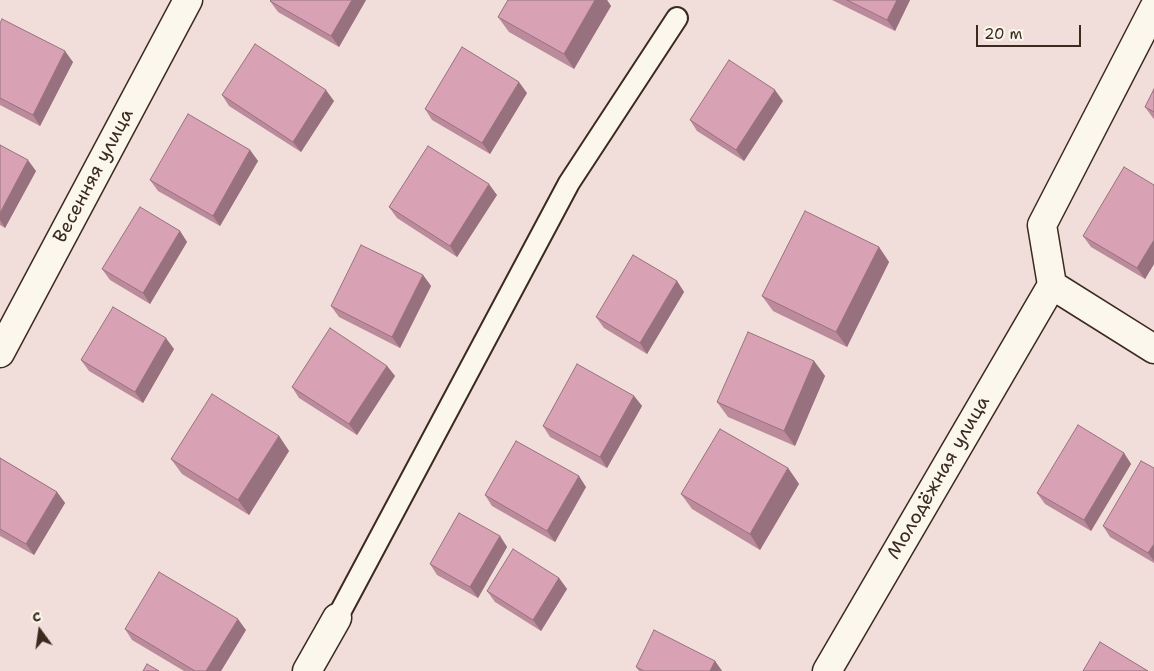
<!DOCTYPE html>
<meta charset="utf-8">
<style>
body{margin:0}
#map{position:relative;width:1154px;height:671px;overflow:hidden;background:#f1dedb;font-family:"Shantell Sans",sans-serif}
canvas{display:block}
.north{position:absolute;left:15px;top:606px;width:50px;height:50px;-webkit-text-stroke:4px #fbf7ec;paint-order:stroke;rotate:346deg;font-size:14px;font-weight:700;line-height:20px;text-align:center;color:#3b2a1e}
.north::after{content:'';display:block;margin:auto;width:18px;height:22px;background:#3b2a1e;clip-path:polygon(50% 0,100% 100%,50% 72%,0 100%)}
.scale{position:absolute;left:976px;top:25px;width:105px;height:22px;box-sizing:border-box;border:2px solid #3b2a1e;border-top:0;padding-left:6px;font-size:15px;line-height:18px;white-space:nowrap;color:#3b2a1e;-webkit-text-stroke:4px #fbf7ec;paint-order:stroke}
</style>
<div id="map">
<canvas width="1154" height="671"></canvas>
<div class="north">С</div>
<div class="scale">20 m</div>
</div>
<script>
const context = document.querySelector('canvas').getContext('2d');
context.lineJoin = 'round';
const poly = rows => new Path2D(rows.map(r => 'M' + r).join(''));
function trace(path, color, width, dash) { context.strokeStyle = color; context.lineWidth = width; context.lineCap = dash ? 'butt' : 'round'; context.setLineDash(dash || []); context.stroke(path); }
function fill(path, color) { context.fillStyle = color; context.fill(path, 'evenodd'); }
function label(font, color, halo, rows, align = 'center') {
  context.font = font + ' "Shantell Sans",sans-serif'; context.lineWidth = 4; context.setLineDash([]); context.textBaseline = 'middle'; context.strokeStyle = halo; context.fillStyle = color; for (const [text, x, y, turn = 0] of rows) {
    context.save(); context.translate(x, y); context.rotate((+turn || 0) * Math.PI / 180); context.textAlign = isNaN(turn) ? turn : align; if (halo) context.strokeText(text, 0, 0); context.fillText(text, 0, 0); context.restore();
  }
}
const service = poly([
 [337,618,569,183,677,18]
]);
const minor = poly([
 [1052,285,1042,225,1154,8],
 [1052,285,1154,349],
 [0,353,188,0],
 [307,671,337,618],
 [827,671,1052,285]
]);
trace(service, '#3b2a1e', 24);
trace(minor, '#3b2a1e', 31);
trace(service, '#fbf7ec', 20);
trace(minor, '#fbf7ec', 28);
fill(poly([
 [271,0,366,0,339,47,278,12,270,1],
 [508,0,607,0,611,6,574,69,509,32,498,17],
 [832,0,910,0,895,31],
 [0,23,73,62,40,126,0,105],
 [1154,89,1154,119,1153,118,1145,107],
 [527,93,490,154,432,120,425,109],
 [222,95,334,101,301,152,229,106],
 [783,101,744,161,697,131,690,120],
 [0,145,36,171,5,228,0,225],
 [250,150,258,161,220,226,158,191,150,180],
 [1154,185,1154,264,1145,279,1091,247,1083,236],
 [497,195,457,257,397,218,389,207],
 [180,231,187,242,150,304,110,280,102,269],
 [879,247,889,262,847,347,773,311,762,296],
 [423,275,431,286,400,348,339,317,331,306],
 [677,281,684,292,647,354,604,328,596,317],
 [174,349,143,403,89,371,81,360],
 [814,361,825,376,795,446,728,417,717,402],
 [387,366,395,376,357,435,299,398,292,387],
 [634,396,642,406,607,468,550,437,543,426],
 [279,436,289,451,249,515,182,474,171,459],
 [1124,453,1131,464,1091,531,1045,504,1037,493],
 [0,458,57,492,65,503,34,555,0,536],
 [788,468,799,484,760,550,692,509,681,494],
 [1154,468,1154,563,1110,537,1103,526],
 [586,487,555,542,492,506,485,495],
 [500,536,507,547,478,598,437,575,430,564],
 [559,578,567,589,541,631,495,602,487,591],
 [125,629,246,630,221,671,184,671,132,640],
 [715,661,722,671,639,671,636,667]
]), '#bb8b9b');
fill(poly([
 [352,0,366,0,339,47,331,36],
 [595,0,607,0,611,6,574,69,564,54],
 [897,0,910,0,895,31,887,20],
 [65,51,73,62,40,126,33,115],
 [519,82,527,93,490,154,482,143],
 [326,90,334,101,301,152,293,142],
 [775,90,783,101,744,161,736,150],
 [250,150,258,161,220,226,213,216],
 [28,160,36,171,5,228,0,220,0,213],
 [489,184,497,195,457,257,450,246],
 [180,231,187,242,150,304,143,293],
 [1154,240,1154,264,1145,279,1137,268],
 [879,247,889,262,847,347,836,332],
 [423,275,431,286,400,348,392,337],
 [677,281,684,292,647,354,640,343],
 [166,338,174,349,143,403,135,392],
 [814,361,825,376,795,446,784,431],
 [387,366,395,376,357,435,349,424],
 [634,396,642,406,607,468,600,457],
 [279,436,289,451,249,515,238,500],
 [1124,453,1131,464,1091,531,1084,520],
 [788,468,799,484,760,550,750,534],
 [579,476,586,487,555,542,547,531],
 [57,492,65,503,34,555,26,544],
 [500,536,507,547,478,598,470,587],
 [1154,544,1154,561,1148,553],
 [559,578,567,589,541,631,533,620],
 [238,619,246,630,221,671,206,671],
 [715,661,722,671,710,671]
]), '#98717e');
const building = poly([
 [271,0,352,0,331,36,270,1,271,0],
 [508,0,595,0,564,54,498,17,508,0],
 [847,0,897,0,887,20,847,0],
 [2,19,65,51,33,115,0,98,0,23,2,19],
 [255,44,326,90,293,142,222,95,255,44],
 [462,47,519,82,482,143,425,109,462,47],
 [729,60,775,90,736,150,690,120,729,60],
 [1154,89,1154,112,1145,107,1154,89],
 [188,114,250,150,213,216,150,180,188,114],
 [0,145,28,160,0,213,0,145],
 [428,146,489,184,450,246,389,207,428,146],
 [1124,167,1154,185,1154,240,1137,268,1083,236,1124,167],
 [140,207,180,231,143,293,102,269,140,207],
 [805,211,879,247,836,332,762,296,805,211],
 [361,245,423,275,392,337,331,306,361,245],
 [633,255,677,281,640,343,596,317,633,255],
 [113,307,166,338,135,392,81,360,113,307],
 [330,328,387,366,349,424,292,387,330,328],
 [748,332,814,361,784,431,717,402,748,332],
 [577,364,634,396,600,457,543,426,577,364],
 [212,394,279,436,238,500,171,459,212,394],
 [1078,425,1124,453,1084,520,1037,493,1078,425],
 [720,429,788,468,750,534,681,494,720,429],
 [516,441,579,476,547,531,485,495,516,441],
 [0,458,57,492,26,544,0,529,0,458],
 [1141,461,1154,468,1154,544,1148,553,1103,526,1141,461],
 [459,513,500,536,470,587,430,564,459,513],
 [513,549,559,578,533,620,487,591,513,549],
 [159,572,238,619,206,671,195,671,125,629,159,572],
 [654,630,715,661,710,671,644,671,636,667,654,630],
 [1100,642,1148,671,1083,671,1100,642],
 [147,664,159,671,143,671,147,664]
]);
fill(building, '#d9a2b4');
trace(building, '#98717e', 1);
label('19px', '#3b2a1e', '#fbf7ec', [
 ["Весенняя улица",94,176,-62],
 ["Молодёжная улица",939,478,-60]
]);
</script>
